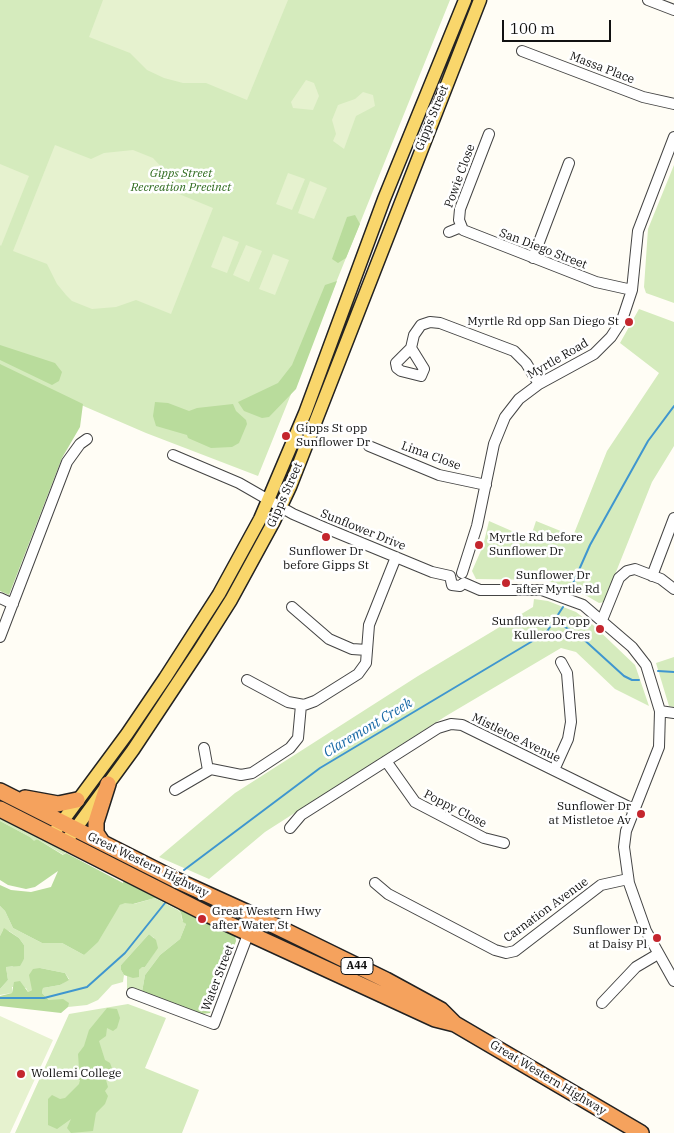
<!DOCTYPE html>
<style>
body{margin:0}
#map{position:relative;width:674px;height:1133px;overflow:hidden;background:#fffdf5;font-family:"IBM Plex Serif",serif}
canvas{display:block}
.scale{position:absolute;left:502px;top:20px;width:109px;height:22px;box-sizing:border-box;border:2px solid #111;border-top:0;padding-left:6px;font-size:15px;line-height:18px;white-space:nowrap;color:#111;-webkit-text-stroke:4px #fff;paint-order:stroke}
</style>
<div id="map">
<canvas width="674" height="1133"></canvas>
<div class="scale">100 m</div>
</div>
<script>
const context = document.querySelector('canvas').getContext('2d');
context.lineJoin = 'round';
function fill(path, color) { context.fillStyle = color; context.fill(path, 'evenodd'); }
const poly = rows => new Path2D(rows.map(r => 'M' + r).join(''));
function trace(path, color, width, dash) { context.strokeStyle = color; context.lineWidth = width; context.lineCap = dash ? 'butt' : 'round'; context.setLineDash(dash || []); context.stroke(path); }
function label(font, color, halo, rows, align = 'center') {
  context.font = font + ' "IBM Plex Serif",serif'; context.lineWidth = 5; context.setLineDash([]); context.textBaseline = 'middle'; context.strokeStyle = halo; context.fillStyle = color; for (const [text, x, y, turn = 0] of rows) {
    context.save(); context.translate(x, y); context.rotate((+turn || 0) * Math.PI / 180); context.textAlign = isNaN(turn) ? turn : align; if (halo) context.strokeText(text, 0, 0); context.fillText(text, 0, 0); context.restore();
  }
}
fill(poly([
 [0,0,450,0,258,476,146,433,0,370],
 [674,165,674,303,646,293,644,287,648,229],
 [639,309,674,322,674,446,652,482,604,602,599,603,587,596,546,580,476,579,472,571,483,546,489,521,530,539,536,521,573,536,607,451,659,373,620,343],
 [534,599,548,601,576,612,593,625,635,665,649,706,615,689,576,652,561,648,446,716,265,832,209,879,159,857,235,793,418,676,533,607],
 [674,657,674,707,669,706,656,663],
 [0,814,66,850,64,855,37,839,34,842,30,837,0,821],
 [155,898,178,910,181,913,182,920,186,924,180,939,160,955,145,975,142,992,127,990,127,974,139,977,139,970,142,966,145,967,154,953,154,938,149,934,121,965,121,970,124,975,123,982,112,985,98,1000,87,1005,68,1007,68,1003,49,1000,42,993,43,988,60,985,69,979,65,973,40,968,32,990,28,992,26,988,12,987,12,993,0,995,0,989,8,980,6,967,12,967,24,959,24,945,19,938,9,931,3,930,0,936,0,906,5,911,13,928,42,943,62,943,84,955,120,905,125,902,134,904],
 [128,1004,166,1018,145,1068,199,1090,182,1133,15,1133,69,1014]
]), '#d5ebbd');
fill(poly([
 [355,215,360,224,346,258,338,263,332,259,347,217],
 [337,281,296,389,269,417,262,418,244,411,238,402,278,383,292,365,325,285],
 [0,345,55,363,62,372,59,381,52,385,0,360],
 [0,364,83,404,80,427,62,458,9,595,0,591],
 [155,402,168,403,189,411,197,408,233,404,236,411,246,420,247,424,239,443,232,447,211,448,188,438,187,435,156,426,153,416],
 [0,821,30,837,34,841,37,839,63,855,66,853,123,883,124,880,235,934,236,941,210,1013,202,1014,142,992,145,975,160,955,180,939,186,924,183,922,181,913,178,909,155,898,133,904,125,903,120,905,98,942,84,955,62,943,42,943,13,928,5,911,0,906,0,885,11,890,31,892,51,887,58,871,35,887,26,889,8,885,0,880],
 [4,928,19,938,24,945,24,959,20,966,6,967,8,980,0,989,0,936],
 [149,934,156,940,158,948,145,967,142,967,139,970,139,977,133,978,124,975,121,970,121,965],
 [40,968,65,973,69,980,60,985,43,988,42,993,49,1000,63,999,69,1003,68,1007,61,1013,0,1006,0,996,12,993,14,982,20,981,28,992,32,990,29,975,33,969],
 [107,1008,117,1009,120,1018,117,1028,113,1031,107,1028,106,1036,99,1041,105,1060,110,1063,113,1071,100,1075,102,1080,106,1080,108,1087,105,1091,108,1096,105,1104,96,1113,93,1131,71,1133,67,1128,71,1119,57,1129,48,1125,48,1099,52,1095,60,1099,65,1098,79,1084,80,1080,75,1077,79,1068,78,1054,84,1046,89,1030]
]), '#b9dc9c');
fill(poly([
 [103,0,288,0,247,100,206,83,183,83,164,78,147,70,130,53,89,37],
 [306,80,314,83,319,96,313,110,293,108,291,102],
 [363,92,373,95,375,106,356,116,344,149,333,141,336,134,332,120,338,105,355,99],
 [55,145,91,159,104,153,133,150,153,158,167,173,179,194,213,208,171,314,136,300,116,307,92,309,72,301,66,295,57,284,47,264,13,251],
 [0,164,29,176,1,246,0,245],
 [288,173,305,179,292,210,276,204],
 [310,181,327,188,314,219,298,213],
 [223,236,239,242,227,273,211,267],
 [246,245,262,251,249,282,233,275],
 [273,254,289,260,275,295,259,289],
 [0,1016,53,1040,10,1133,0,1133]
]), '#e6f2cf');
trace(poly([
 [571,588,590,545,648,441,674,406],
 [555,621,580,636,624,676,632,680,639,680],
 [658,671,674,672],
 [184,870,320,768,546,633,563,607],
 [0,998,44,998,87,987,125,953,165,903]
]), '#3f96cf', 2);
const minor = poly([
 [648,0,674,10],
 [522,51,643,97,674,104],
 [489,134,460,209,459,220,463,230,596,282,632,290],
 [449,232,461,227],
 [533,258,569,163],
 [411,348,424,369,421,376,401,371,397,368,396,363,411,348,414,335,421,325,430,322,440,323,514,351,526,363,539,384],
 [369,446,439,475,486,485],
 [173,455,239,483,293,514,323,527,432,572,450,576],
 [462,573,477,526,494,444,505,417,519,399,539,384,594,354,611,337,622,320,632,290,638,231,674,137],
 [450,576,452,585,460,586,464,583],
 [652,576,674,518],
 [464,583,480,590,542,590,583,605,632,647,646,665,660,711,659,747,626,831,624,847,629,883,646,931,674,981],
 [0,598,13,604],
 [292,607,329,639,352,649,367,650],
 [602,620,619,578,627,571,635,569,661,579,674,589],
 [0,637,67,462,80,444,87,439],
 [247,680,288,702,304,705,315,701,358,674,366,663,369,625,396,557],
 [660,711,674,713],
 [204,748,208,770],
 [386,761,415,802,484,838,504,843],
 [554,770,568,739,571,722,567,673,561,662],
 [175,790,211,769,241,775,252,773,290,748,298,738,301,705],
 [290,828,301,815,438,728,451,724,462,725,635,810],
 [375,883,388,894,495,950,506,953,515,951,601,885,628,879],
 [132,993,214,1024,255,916],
 [602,1003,636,967,658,954]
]);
const major = poly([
 [56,830,127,734,165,678,219,594,260,519,305,413,384,199,465,0],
 [65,843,133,750,200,649,231,600,273,523,290,487,480,0]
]);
const highway = poly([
 [0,791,178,881,255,916,386,980,441,1010,455,1024],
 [25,798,58,804,77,800],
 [0,809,209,915,435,1019,455,1024,641,1133],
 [102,842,96,833,96,822,108,784]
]);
trace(minor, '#444', 12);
trace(major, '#222', 15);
trace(highway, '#222', 18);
trace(minor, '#fff', 10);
trace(major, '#f9d66b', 12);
trace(highway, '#f5a25d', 15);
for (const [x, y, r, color] of [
 [629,322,5,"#c4262e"],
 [286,436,5,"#c4262e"],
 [326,537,5,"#c4262e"],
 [479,545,5,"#c4262e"],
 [506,583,5,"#c4262e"],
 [600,629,5,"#c4262e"],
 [641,814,5,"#c4262e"],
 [202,919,5,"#c4262e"],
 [657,938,5,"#c4262e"],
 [21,1074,5,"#c4262e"]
]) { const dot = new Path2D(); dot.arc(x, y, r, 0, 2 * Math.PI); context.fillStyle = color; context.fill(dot); trace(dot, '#fff', 2); }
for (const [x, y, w] of [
 [357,966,32]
]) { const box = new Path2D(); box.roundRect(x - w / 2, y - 8.5, w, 17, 4); context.fillStyle = '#fff'; context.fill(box); trace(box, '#111', 1); }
label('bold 11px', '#111', null, [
 ["A44",357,966]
]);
label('12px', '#111', '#fff', [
 ["Massa Place",602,68,21],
 ["Gipps Street",432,118,-68],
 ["Powie Close",460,176,-70],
 ["San Diego Street",543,249,21],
 ["Myrtle Road",558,359,-30],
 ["Lima Close",431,456,20],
 ["Gipps Street",285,495,-66],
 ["Sunflower Drive",363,530,22],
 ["Mistletoe Avenue",516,738,26],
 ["Poppy Close",455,809,27],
 ["Great Western Highway",148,865,26],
 ["Carnation Avenue",546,910,-36],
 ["Water Street",218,978,-69],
 ["Great Western Highway",548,1078,31]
]);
label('italic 12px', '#2f6b1f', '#fff', [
 ["Gipps Street",181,174],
 ["Recreation Precinct",181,188]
]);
label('12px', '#111', '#fff', [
 ["Myrtle Rd opp San Diego St",619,322,"right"],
 ["Gipps St opp",296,429],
 ["Sunflower Dr",296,443],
 ["Myrtle Rd before",489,538],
 ["Sunflower Dr",489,552],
 ["Sunflower Dr",326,552,"center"],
 ["before Gipps St",326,566,"center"],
 ["Sunflower Dr",516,576],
 ["after Myrtle Rd",516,590],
 ["Sunflower Dr opp",590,622,"right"],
 ["Kulleroo Cres",590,636,"right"],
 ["Sunflower Dr",631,807,"right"],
 ["at Mistletoe Av",631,821,"right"],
 ["Great Western Hwy",212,912],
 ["after Water St",212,926],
 ["Sunflower Dr",647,931,"right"],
 ["at Daisy Pl",647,945,"right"],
 ["Wollemi College",31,1074]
], 'left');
label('italic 14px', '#1768a6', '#fff', [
 ["Claremont Creek",368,728,-31]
]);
</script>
